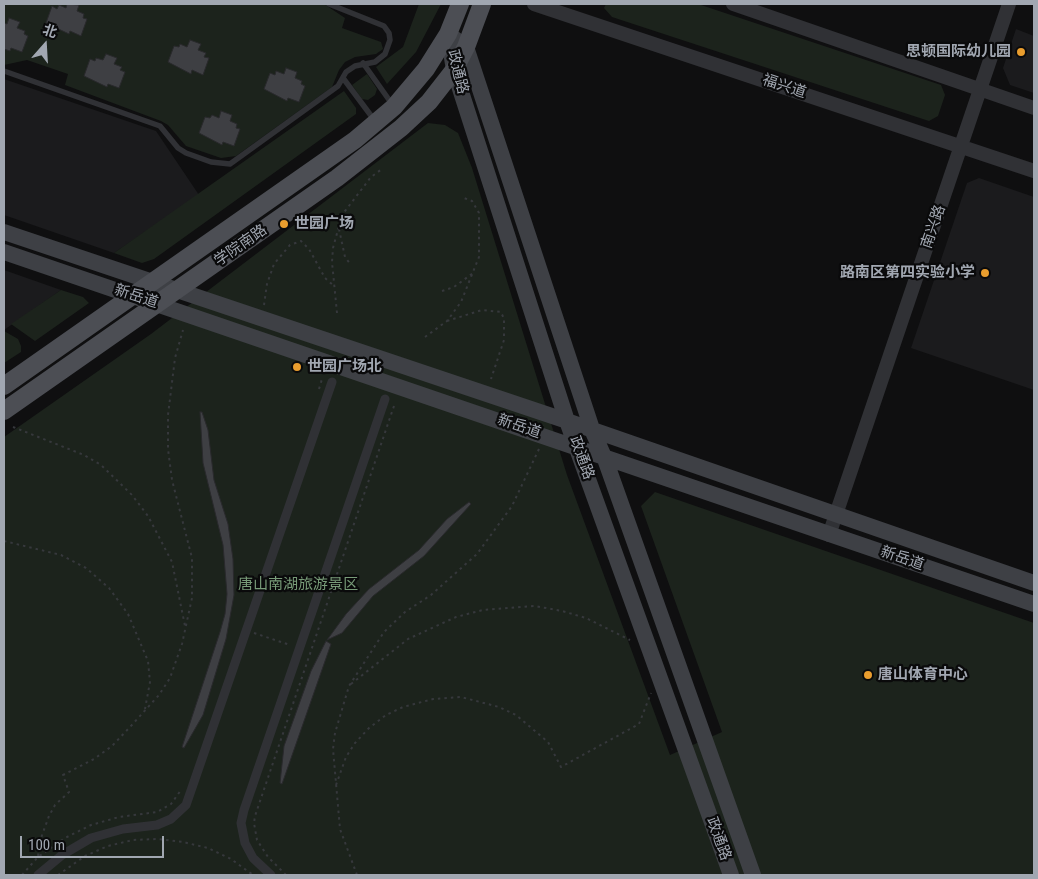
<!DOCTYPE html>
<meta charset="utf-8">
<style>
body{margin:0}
#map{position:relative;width:1038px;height:879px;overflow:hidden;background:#0f0f10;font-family:"Roboto Condensed","Noto Sans SC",sans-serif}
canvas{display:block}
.frame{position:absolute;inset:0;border:5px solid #a1a7b1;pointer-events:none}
.north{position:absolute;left:20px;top:20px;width:50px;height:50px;-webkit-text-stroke:4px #0a0a0b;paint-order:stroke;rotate:19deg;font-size:14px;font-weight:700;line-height:20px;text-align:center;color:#a1a7b1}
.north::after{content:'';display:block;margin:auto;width:18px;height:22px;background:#a1a7b1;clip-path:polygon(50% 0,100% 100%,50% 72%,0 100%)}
.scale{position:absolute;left:20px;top:836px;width:144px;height:22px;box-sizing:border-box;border:2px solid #a1a7b1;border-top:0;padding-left:6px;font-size:15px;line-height:18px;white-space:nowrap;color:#a1a7b1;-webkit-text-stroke:4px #0a0a0b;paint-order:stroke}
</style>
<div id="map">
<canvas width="1038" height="879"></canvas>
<div class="frame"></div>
<div class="north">北</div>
<div class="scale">100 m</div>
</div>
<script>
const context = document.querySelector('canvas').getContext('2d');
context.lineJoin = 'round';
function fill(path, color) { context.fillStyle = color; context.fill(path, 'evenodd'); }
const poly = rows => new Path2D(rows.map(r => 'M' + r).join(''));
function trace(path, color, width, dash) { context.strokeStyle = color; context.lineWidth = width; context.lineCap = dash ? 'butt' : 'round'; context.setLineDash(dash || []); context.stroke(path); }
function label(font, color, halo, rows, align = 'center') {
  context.font = font + ' "Roboto Condensed","Noto Sans SC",sans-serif'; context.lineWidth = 4.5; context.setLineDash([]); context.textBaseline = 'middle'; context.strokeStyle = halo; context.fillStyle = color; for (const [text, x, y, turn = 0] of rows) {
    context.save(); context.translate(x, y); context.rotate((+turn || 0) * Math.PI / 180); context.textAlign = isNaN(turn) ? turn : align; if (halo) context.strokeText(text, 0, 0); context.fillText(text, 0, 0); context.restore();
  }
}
fill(poly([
 [1016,29,1034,36,1034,93,1010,85,1003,68],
 [4,79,156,131,199,195,114,253,4,215],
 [979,178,1034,197,1034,390,911,348,967,183],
 [4,270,61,290,4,330]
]), '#1b1b1d');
fill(poly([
 [4,4,324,4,345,18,342,28,381,42,383,49,376,54,355,57,345,62,339,70,332,87,236,156,221,158,186,146,168,125,161,121,65,85,68,74,27,60,4,65],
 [419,4,441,4,416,52,387,84,376,67,403,47],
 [606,4,698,4,941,85,945,95,938,116,929,121,612,17,604,8],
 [367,74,377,89,375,95,368,100,362,99,352,85],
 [344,91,356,108,356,114,154,259,142,263,114,253],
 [428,123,445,125,458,133,472,168,567,475,670,755,722,732,641,506,655,492,1034,623,1034,875,4,875,4,437,151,334],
 [61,290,83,297,89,303,35,341,11,324],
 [4,331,18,339,21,346,21,352,4,363]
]), '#1c231c');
const building = poly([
 [67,4,79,5,77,11,84,14,83,18,87,19,81,36,70,31,69,34,46,23,52,6,57,9,59,5,66,8,67,4],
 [9,18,20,22,17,28,25,31,24,34,28,36,22,52,11,48,10,51,4,49,4,23,7,24,9,18],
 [190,40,201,44,198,50,206,53,204,57,209,58,203,75,192,70,191,74,168,62,174,46,179,47,180,44,187,47,190,40],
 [106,54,117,58,114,64,122,67,120,70,125,72,119,88,108,84,107,87,84,76,90,59,95,61,96,58,103,60,106,54],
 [286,68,297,72,295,78,302,81,301,84,305,86,299,102,288,98,287,101,264,89,270,73,275,75,276,71,284,74,286,68],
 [221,111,232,115,230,121,237,124,236,128,240,129,234,146,223,142,222,145,199,133,205,117,210,118,212,115,219,118,221,111],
 [200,412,202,412,208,430,214,480,228,524,233,559,234,595,226,639,203,715,184,748,182,747,220,632,225,614,227,594,223,545,203,463,200,412],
 [469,502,471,504,424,556,373,596,342,633,327,640,346,614,369,589,419,550,447,519,469,502],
 [326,641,331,644,282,784,280,783,284,746,311,671,326,641]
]);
fill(building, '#3e3f43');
trace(building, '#29292c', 1);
trace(poly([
 [339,229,345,257,351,265],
 [442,291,454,287,473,273],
 [264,305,267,284,274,264,290,245,301,241,309,249,325,278,334,286],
 [337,313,332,262,333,248,342,215,371,177,382,169],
 [447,321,482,310,501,312,504,319,504,340,491,379],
 [425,337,447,321,461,302,479,257,479,213,472,201,464,198],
 [319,389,322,379],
 [13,427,84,455,101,465,132,495,148,516,172,562,185,626],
 [4,541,61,555,86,568,109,588,128,614,148,661,150,682,145,709],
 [254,633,290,645],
 [351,684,408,639,456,617,483,610,535,606,562,611,586,618,630,640],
 [336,785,346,757,355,743,369,728,386,715,403,707,433,699,461,697,499,707,516,715,548,742,561,767,639,724,651,693],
 [38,856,41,838,49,816,55,805,69,792,63,775,94,759,112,746,130,727,159,695,170,678,182,644,192,598,192,558,172,480,168,449,168,415,175,358,183,330],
 [22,875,38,857,65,838,91,825,119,817,157,812,171,804,181,790],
 [58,875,85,856,108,846,133,840,158,839,183,842,208,848,231,859,253,875],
 [286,875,268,857,257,840,254,823,255,816,395,403],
 [357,875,340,829,333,749,335,733,349,686,384,632,405,612,431,595,477,554,512,506,539,449]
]), '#36383c', 2, [2.5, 4]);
trace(poly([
 [363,63,392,104],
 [4,71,160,126,178,148,186,153,211,162,230,164,338,86,346,72,355,66,375,62,385,54,390,40,389,33,384,26,329,4],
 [343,78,375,121]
]), '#303135', 5.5);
trace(poly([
 [38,875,62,855,91,838,123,829,157,825,171,819,186,805,332,382],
 [271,875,253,858,245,843,241,823,244,810,385,399]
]), '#303135', 9);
trace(poly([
 [534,4,1034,171],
 [733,4,1034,108],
 [829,535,1009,4]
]), '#303135', 14);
trace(poly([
 [448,34,466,47,593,432,605,459,753,875],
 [448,34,454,70,567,421,731,875],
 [4,232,567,421,1034,583],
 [4,252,1034,604]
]), '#3e4045', 16);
trace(poly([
 [4,386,355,140,394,107,426,69,448,34,460,4],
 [4,411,337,178,401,128,429,102,454,70,466,47,482,4]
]), '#4c4e54', 18);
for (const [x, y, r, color] of [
 [1021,52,5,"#e99d2e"],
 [284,224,5,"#e99d2e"],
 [985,273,5,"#e99d2e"],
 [297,367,5,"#e99d2e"],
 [868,675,5,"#e99d2e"]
]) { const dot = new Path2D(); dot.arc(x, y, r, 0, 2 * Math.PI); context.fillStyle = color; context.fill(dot); trace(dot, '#0a0a0b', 2); }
label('bold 15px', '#a1a7b1', '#0a0a0b', [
 ["思顿国际幼儿园",1011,52,"right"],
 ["世园广场",294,224],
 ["路南区第四实验小学",975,273,"right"],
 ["世园广场北",307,367],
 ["唐山体育中心",878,675]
], 'left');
label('15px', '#a1a7b1', '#0a0a0b', [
 ["政通路",457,72,76],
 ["福兴道",784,87,18],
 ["南兴路",934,227,-71],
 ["学院南路",241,246,-35],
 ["新岳道",136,297,18],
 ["新岳道",519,427,19],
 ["政通路",581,458,70],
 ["新岳道",902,559,19],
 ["政通路",718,839,70]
]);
label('15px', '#789b78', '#0a0a0b', [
 ["唐山南湖旅游景区",298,585]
]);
</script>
